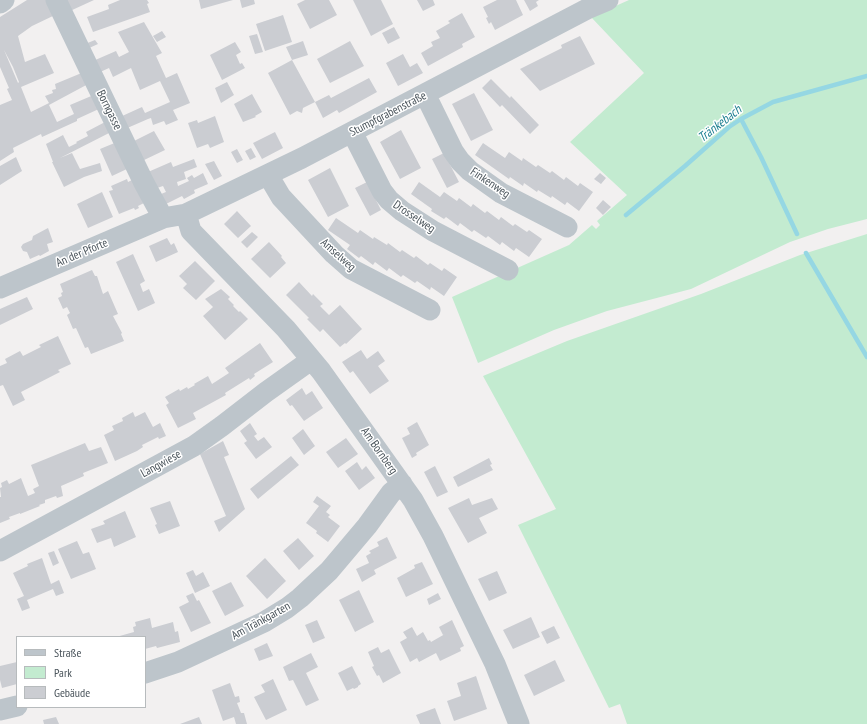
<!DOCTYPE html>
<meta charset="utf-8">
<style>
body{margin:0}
#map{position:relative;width:867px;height:724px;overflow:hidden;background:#f2f0f0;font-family:"PT Sans Narrow",sans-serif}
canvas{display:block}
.legend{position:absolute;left:16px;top:636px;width:130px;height:72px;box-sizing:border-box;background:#fff;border:1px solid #b7bbbd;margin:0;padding:5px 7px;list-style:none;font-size:12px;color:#4a545b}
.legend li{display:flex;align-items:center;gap:8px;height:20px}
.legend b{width:20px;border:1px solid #b7bbbd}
</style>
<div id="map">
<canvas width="867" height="724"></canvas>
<ul class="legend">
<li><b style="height:5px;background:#bdc5cb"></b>Straße</li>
<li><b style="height:11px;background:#c3ebd0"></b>Park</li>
<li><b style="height:11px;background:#cbcdd2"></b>Gebäude</li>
</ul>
</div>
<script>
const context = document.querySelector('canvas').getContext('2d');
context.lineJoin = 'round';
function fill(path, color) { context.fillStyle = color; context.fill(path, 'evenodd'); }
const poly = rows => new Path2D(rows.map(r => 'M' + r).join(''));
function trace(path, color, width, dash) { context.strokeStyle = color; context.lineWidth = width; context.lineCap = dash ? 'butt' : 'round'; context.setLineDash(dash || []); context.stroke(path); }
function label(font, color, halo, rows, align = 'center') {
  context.font = font + ' "PT Sans Narrow",sans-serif'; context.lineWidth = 3; context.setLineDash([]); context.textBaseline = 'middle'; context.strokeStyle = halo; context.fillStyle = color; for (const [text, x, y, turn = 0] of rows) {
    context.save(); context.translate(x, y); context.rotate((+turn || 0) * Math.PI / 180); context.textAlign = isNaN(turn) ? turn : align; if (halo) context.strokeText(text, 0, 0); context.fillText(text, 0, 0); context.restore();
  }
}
fill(poly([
 [629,0,867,0,867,219,828,229,790,242,691,289,607,311,554,330,478,363,452,297,569,245,592,225,596,229,600,225,597,221,627,195,570,142,644,73,591,17],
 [867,234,867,724,627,724,620,704,609,708,518,525,556,509,483,376,567,341,701,294,800,255]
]), '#c3ebd0');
trace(poly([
 [741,119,761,157,797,234],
 [626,215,685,166,729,127,741,119,773,102,867,76],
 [806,253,867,357]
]), '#95d7e3', 4.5);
fill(poly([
 [27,0,48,0,55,15,32,26,18,36,25,62,45,54,54,73,21,87,31,112,49,103,45,96,53,93,52,90,56,89,55,84,84,72,90,83,49,105,57,122,74,114,70,105,96,94,101,108,77,119,77,121,42,137,41,134,13,148,14,152,0,161,0,105,12,100,7,89,9,88,0,67,0,17],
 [4,50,13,67,19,82,18,83],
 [66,0,94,0,70,11],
 [120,0,147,0,149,3,147,4,150,12,93,32,87,17,109,9,108,5],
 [199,0,233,0,201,9],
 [240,0,254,0,255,4,242,8],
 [305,0,329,0,337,15,310,29,297,4],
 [353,0,381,0,393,24,371,36],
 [417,0,433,0,435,5,423,11],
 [497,0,516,0,523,15,495,30,491,22,489,24,486,18,488,17,483,7],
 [524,0,539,0,536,2,538,6,530,11],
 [462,13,475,37,462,44,463,47,428,66,421,53,433,46,431,42,440,38,436,31,450,23,448,21],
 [283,15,292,42,265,51,256,24],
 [144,22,162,53,156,56,166,78,177,73,190,103,173,110,178,120,166,125,164,121,153,125,151,118,148,119,125,129,120,117,142,107,145,113,170,102,160,81,140,90,131,68,113,77,109,68,98,73,93,61,116,51,119,57,129,52,118,32],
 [394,27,400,38,388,44,382,33],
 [162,31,166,37,157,42,153,36],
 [257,34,263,52,255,54,249,36],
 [580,36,595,64,540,91,520,69,562,48,561,45],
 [95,40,98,44,87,49,85,44],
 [303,41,308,55,292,60,286,47],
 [350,41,364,66,330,83,317,59],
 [235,42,241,52,236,55,240,64,242,63,245,68,222,80,210,55],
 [403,54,410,67,417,63,423,73,398,86,386,63],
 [292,60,315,102,303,108,302,113,297,111,290,115,268,73],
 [369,78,377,92,339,113,337,110,323,118,315,102,329,95,331,98],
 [491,79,510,98,511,96,539,125,530,134,502,105,500,107,482,88],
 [227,82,234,95,221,103,215,88],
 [474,93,493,130,471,141,452,104],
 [252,94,262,112,255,116,256,117,243,122,234,104],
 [215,116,224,142,210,148,208,144,197,148,188,123,197,120,198,123],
 [107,121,113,131,60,158,72,153,80,169,100,163,102,171,84,177,64,187,52,162,53,162,46,144,63,135,69,147,77,143,76,142,88,136,86,132],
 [401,130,421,168,400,179,380,142],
 [154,131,165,150,142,161,132,142],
 [275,132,283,148,262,159,253,143],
 [117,142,129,168,112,176,100,149],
 [483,143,505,158,509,152,522,161,523,158,536,167,538,165,550,173,552,171,564,180,566,177,578,186,580,183,593,192,579,211,567,202,565,205,552,196,551,198,538,190,537,192,524,183,523,186,510,177,509,179,475,155],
 [251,148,256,157,250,160,245,151],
 [237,149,243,160,237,163,231,152],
 [444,153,459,182,447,188,432,159],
 [16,157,22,171,0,185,0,166],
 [194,159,197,167,184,172,186,179,177,182,178,186,189,181,187,178,192,175,194,178,203,173,208,184,194,190,195,193,184,199,182,196,166,204,161,194,166,192,163,186,157,188,148,172,171,162,173,167],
 [214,161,222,176,214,180,205,164],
 [330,168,349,206,328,217,308,180],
 [600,173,606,178,601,184,594,179],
 [127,179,128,182,134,179,144,203,138,206,139,208,135,210,134,208,119,214,109,191,113,190,111,186],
 [367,182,381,210,370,216,355,188],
 [419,182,440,197,444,192,457,201,459,198,471,207,473,204,485,213,487,211,499,220,501,217,513,226,515,224,527,232,529,230,542,239,529,257,516,248,514,251,502,242,500,245,488,236,486,238,474,230,472,232,460,223,458,226,446,217,444,219,431,211,432,209,411,194],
 [102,192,113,217,88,228,77,204],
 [603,200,611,207,603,215,596,208],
 [237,211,251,226,238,238,224,224],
 [336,218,358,233,360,230,373,239,374,237,387,245,388,243,400,252,402,250,414,258,416,256,428,265,430,263,442,271,444,268,457,277,444,296,431,287,430,290,417,281,415,283,403,275,401,277,389,268,387,271,375,262,373,265,361,256,359,258,347,249,350,245,328,230],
 [48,228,53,242,47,244,49,251,40,256,39,255,30,259,27,252,23,251,21,247,23,244,32,240,33,236],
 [252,232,258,237,247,248,241,242],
 [167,238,171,245,174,243,178,252,156,262,149,246],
 [269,242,282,256,281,257,286,263,270,278,251,259],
 [133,254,145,281,140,284,143,292,149,289,155,303,138,311,116,262],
 [195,261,215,281,196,300,183,288,187,284,179,276],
 [92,270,95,276,97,276,103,294,108,291,118,314,113,316,122,333,121,334,124,341,91,354,88,347,85,348,76,328,73,329,67,315,70,313,67,307,63,309,58,298,62,296,61,293,63,292,60,284],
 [299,282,312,296,313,294,323,304,320,306,329,315,340,305,362,329,346,344,345,343,340,347,323,329,320,332,307,319,309,318,286,295],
 [221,289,230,297,228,299,234,305,233,306,239,312,240,311,248,319,225,340,203,316,213,307,205,299],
 [27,297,33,309,0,325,0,309],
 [58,336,71,364,58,370,60,372,21,392,25,400,13,406,3,385,0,386,0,366,7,363,5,359,20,351,23,356,41,347,39,345],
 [260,343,273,362,254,374,255,376,250,380,249,378,225,393,226,395,193,413,196,419,178,428,166,405,169,403,165,397,179,389,180,391,187,387,188,389,195,385,194,384,208,376,212,384,229,373,225,368],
 [361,350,367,359,378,351,385,361,378,366,389,381,370,394,353,371,350,373,342,362],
 [302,388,306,395,312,391,323,408,304,421,292,405,290,406,286,400],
 [133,412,135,417,145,412,153,427,160,423,166,436,159,439,158,437,142,445,143,447,137,451,115,461,104,435,114,430,112,426,123,421,122,418],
 [417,422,429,445,416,453,417,455,412,458,402,438,410,434,407,428],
 [250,423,257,434,254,436,258,441,264,437,272,447,256,459,244,443,247,441,240,431],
 [303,429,315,446,304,455,292,438],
 [346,438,358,454,338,468,326,452],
 [223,441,229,455,224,457,245,509,219,532,214,521,226,516,200,454],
 [85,443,89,451,101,447,108,463,83,473,84,476,61,486,63,496,57,498,56,496,45,500,45,503,39,505,40,506,20,514,20,513,9,517,10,519,0,523,0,497,1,497,0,488,2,487,1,483,7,480,9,484,21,478,28,496,35,493,33,489,39,486,31,465],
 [291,456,299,465,258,499,250,489],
 [489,458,492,464,490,465,493,470,458,487,453,477],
 [357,462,362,470,366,466,375,478,359,490,345,471],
 [435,466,448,492,437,497,424,472],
 [317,496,331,506,326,512,330,515,328,517,340,526,328,542,316,533,317,531,306,523,319,506,313,502],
 [469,498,472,505,492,498,498,509,479,518,487,533,468,543,448,508],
 [170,501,180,526,159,534,155,525,157,524,150,508],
 [125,511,136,537,114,547,111,538,97,543,91,529,105,524,103,521],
 [387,537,397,558,374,570,376,574,362,582,356,569,369,563,366,556,371,553,369,551,379,546,377,542],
 [298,538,314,556,299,570,283,551],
 [77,541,83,554,89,552,96,569,71,579,58,549],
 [54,551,59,563,53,566,48,553],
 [42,558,51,584,59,580,64,593,56,596,53,589,27,600,30,608,22,611,17,599,24,596,13,573,28,566,27,564],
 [265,558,286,581,267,599,246,576],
 [422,562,433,584,406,597,397,578,415,568,414,565],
 [193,570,196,576,203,572,210,586,195,593,186,573],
 [497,571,507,593,489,601,478,579],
 [231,582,244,606,225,616,212,591],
 [359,590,374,622,355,632,339,600],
 [193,593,197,601,199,600,211,623,191,632,179,607,189,602,186,596],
 [438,593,441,599,429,605,427,599],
 [531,617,540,637,513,649,503,630],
 [150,618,152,628,173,622,175,632,178,631,180,642,157,648,156,646,145,649,145,637,116,637,134,632,133,627,136,626,135,622],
 [317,620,325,638,313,643,305,625],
 [452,620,464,646,460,648,461,651,440,661,436,653,419,662,417,658,410,662,400,642,407,638,403,632,412,627,417,636,423,632,428,641,430,640,431,642,445,634,443,635,439,627],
 [554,626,560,638,547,644,541,632],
 [267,643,273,656,259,661,254,649],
 [378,647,381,653,389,649,401,673,383,683,379,675,377,676,372,667,374,666,368,652],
 [311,653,318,667,306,673,319,700,306,706,293,680,289,681,283,667],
 [555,660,565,681,534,696,524,675],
 [17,662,17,684,2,688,0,680,0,666],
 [352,666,361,684,358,686,358,687,354,689,353,688,347,691,338,673],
 [476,676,487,709,454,721,447,701,461,696,457,683],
 [273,679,287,710,266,720,254,697,265,692,261,685],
 [230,683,235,697,239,696,240,702,237,703,241,713,244,713,247,724,236,724,234,717,223,721,212,690],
 [435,708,441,724,420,724,416,715],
 [56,717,59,724,44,724,43,720],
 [199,717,202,724,180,724]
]), '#cbcdd2');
trace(poly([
 [56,0,144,183,163,218],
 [0,3,4,0],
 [425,94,453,151,460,161,470,171,501,193,567,227],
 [352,132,382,191,389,200,402,211,433,231,508,270],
 [268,175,281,197,334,254,351,269,430,310],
 [186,214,191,231,286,329,321,371,413,500,433,536,495,664,519,724],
 [0,288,163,218,186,214,302,158,589,8,608,0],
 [0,551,194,446,222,426,266,392,311,360],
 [145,673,178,662,264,622,287,608,300,598,329,571,367,526,391,493,402,484],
 [0,710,17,706]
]), '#bdc5cb', 21);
label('12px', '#4a545b', '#fff', [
 ["Borngasse",109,110,64],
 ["Stumpfgrabenstraße",388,114,-27],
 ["Finkenweg",490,183,34],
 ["Drosselweg",414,217,34],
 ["An der Pforte",82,253,-23],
 ["Amselweg",338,255,42],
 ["Am Bornberg",379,451,55],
 ["Langwiese",161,464,-29],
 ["Am Tränkgarten",261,621,-29]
]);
label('italic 13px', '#1a7d8f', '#fff', [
 ["Tränkebach",720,124,-38]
]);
</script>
